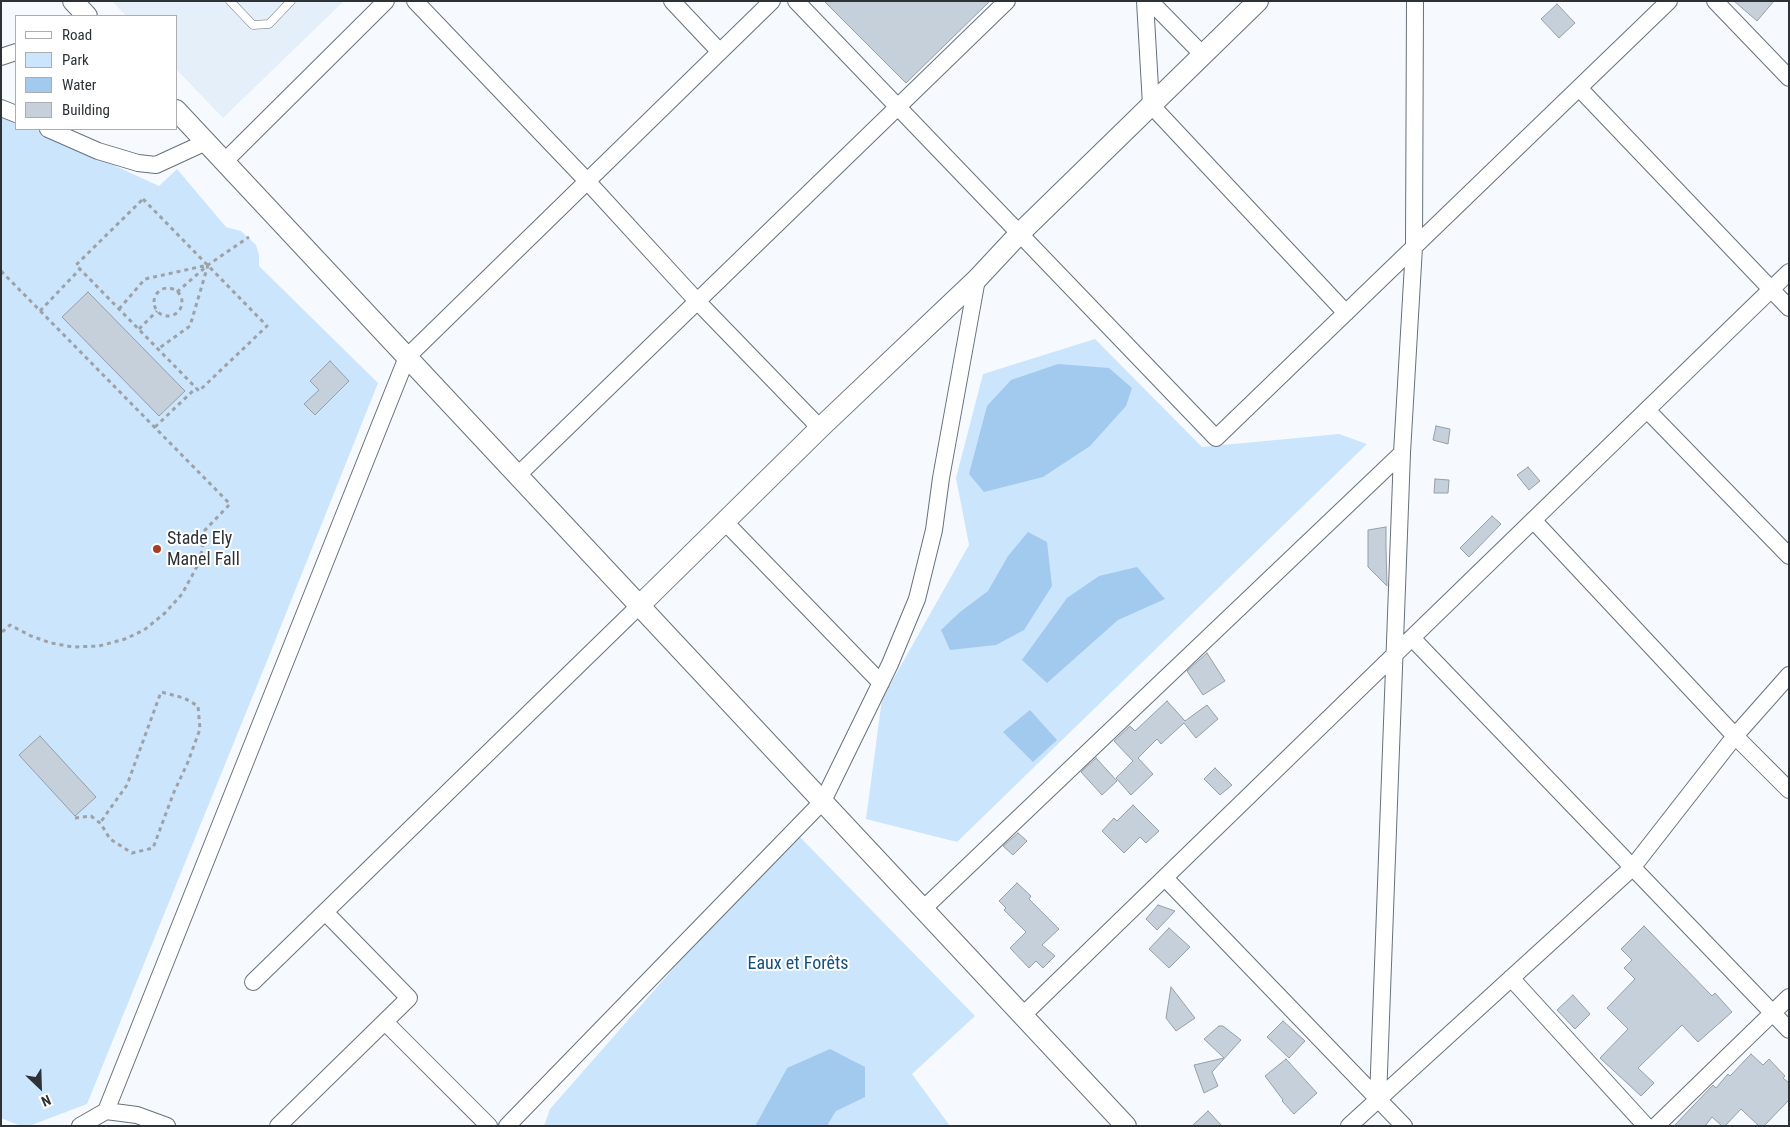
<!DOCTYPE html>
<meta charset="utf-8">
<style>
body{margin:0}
#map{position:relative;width:1790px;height:1127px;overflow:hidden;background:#f6fafe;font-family:"Roboto Condensed",sans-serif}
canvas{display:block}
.frame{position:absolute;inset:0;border:2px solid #2d3236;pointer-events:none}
.legend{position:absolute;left:15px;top:15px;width:162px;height:115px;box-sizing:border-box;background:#fff;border:1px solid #abadaf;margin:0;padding:6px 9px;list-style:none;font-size:15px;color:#2d3236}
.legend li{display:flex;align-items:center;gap:10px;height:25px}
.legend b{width:25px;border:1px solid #abadaf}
.north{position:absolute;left:15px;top:1062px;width:50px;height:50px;-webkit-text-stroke:4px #fff;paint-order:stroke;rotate:156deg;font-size:14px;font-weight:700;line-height:20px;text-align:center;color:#2d3236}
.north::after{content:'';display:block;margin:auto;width:18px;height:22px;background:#2d3236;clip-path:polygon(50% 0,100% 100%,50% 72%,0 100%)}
</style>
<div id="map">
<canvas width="1790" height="1127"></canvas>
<div class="frame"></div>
<ul class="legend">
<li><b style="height:6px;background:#fff"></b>Road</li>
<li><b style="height:14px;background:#cbe5fd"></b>Park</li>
<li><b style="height:14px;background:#a2caee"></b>Water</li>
<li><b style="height:14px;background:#c5d0da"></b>Building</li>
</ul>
<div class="north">N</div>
</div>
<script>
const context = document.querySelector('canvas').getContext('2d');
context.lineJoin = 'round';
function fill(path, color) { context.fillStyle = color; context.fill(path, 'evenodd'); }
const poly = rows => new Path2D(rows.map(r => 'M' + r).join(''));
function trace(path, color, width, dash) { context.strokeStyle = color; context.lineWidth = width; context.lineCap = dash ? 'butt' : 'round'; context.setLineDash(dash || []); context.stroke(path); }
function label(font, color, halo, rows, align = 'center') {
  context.font = font + ' "Roboto Condensed",sans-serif'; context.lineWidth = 4; context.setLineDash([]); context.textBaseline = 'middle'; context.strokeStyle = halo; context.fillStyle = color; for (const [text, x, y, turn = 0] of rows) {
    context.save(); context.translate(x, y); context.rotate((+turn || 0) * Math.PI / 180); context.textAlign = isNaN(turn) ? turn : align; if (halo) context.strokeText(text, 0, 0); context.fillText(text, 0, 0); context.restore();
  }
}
fill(poly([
 [112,1,344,1,223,118,176,69,176,16,126,16]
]), '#e4eff9');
fill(poly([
 [1,113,16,120,16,129,35,129,159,186,177,169,226,227,241,231,256,245,259,255,259,266,378,383,265,666,87,1104,29,1126,21,1126,1,1118],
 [1095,339,1202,447,1339,434,1367,444,957,842,866,819,882,699,969,545,956,478,983,374],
 [794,831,975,1016,912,1074,950,1126,827,1126,836,1111,787,1068,755,1126,544,1126,550,1109]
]), '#cbe5fd');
fill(poly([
 [1058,364,1109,368,1132,388,1126,406,1090,446,1043,477,984,492,969,474,987,406,1011,380],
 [1028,532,1047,542,1052,586,1024,630,996,645,950,650,941,630,960,612,988,591,1008,556],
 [1137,567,1165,599,1118,620,1047,683,1022,660,1067,598,1099,576],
 [1030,710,1057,740,1033,762,1003,732],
 [830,1049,865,1067,865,1097,836,1111,827,1126,755,1126,787,1068]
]), '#a2caee');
const building = poly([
 [824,1,990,1,906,83,824,1],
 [1734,1,1774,1,1757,21,1734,1],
 [1557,4,1575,23,1559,38,1541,19,1557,4],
 [88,292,185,391,159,416,62,317,88,292],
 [330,361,349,381,315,415,304,404,319,390,310,381,330,361],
 [1436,426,1450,429,1448,444,1433,440,1436,426],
 [1528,467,1540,481,1529,490,1517,475,1528,467],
 [1435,479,1449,480,1448,493,1434,493,1435,479],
 [1492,516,1501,524,1469,557,1460,548,1492,516],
 [1386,527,1386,547,1387,586,1368,567,1368,530,1386,527],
 [1207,653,1225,681,1203,695,1187,671,1207,653],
 [1167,701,1185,721,1207,705,1218,719,1196,738,1184,723,1161,744,1157,739,1138,758,1153,774,1131,795,1116,778,1133,761,1114,741,1130,726,1135,731,1167,701],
 [40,736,96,797,75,816,19,755,40,736],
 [1096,758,1117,781,1102,795,1081,772,1096,758],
 [1215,768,1232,785,1220,795,1204,779,1215,768],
 [1133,805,1159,831,1146,843,1140,837,1124,853,1102,831,1114,818,1117,821,1133,805],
 [1018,833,1027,841,1013,855,1003,846,1018,833],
 [1017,883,1031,896,1029,899,1059,929,1042,945,1055,956,1043,968,1036,961,1029,968,1010,948,1026,932,1004,910,1006,908,999,901,1017,883],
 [1158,905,1175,911,1157,930,1146,919,1158,905],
 [1644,926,1712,996,1715,993,1732,1012,1698,1042,1682,1025,1638,1068,1654,1083,1641,1096,1600,1058,1628,1029,1607,1008,1635,979,1624,968,1632,960,1621,949,1644,926],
 [1169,928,1190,947,1169,968,1149,949,1169,928],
 [1171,987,1195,1018,1176,1031,1166,1018,1171,987],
 [1573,995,1590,1014,1575,1029,1557,1010,1573,995],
 [1283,1021,1305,1041,1289,1058,1267,1037,1283,1021],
 [1219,1026,1223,1026,1241,1040,1212,1072,1218,1086,1204,1093,1194,1065,1224,1058,1204,1039,1219,1026],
 [1751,1054,1763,1065,1769,1059,1785,1076,1783,1078,1789,1083,1789,1100,1764,1126,1759,1126,1741,1109,1725,1126,1722,1126,1712,1117,1705,1126,1674,1126,1713,1085,1716,1088,1728,1074,1730,1076,1751,1054],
 [1286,1059,1317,1093,1294,1114,1282,1101,1283,1100,1265,1076,1286,1059],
 [1208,1111,1222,1126,1192,1126,1208,1111]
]);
fill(building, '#c5d0da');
trace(building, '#959fa9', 1);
const service = poly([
 [230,1,253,25,269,24,291,1]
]);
const minor = poly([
 [415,1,587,181,697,301,820,428],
 [672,1,720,52],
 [796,1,1216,438,1669,1],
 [1145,1,1151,105,1346,313],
 [1150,1,1203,55],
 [1715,1,1789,78],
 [1,57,16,52],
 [1579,88,1789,308],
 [1,108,16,114],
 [48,129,98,151,138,163,156,165,206,142],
 [225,161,386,1],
 [1647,410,1789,556],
 [518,475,1007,1],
 [1533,520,1735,736,1789,790],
 [725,522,881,683],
 [1412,638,1789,1030],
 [1165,878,1404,1126],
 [923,909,1402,453],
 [1511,978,1646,1126],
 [253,982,640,605],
 [1023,1015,1789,272],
 [385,1022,489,1126],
 [1378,1099,1402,453,1414,247,1415,1],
 [106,1111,407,357,772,1],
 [80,1126,106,1111,137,1115,167,1126],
 [278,1126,409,998,325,912],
 [507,1126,823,801,890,664,917,599,934,530,941,478,977,279],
 [1349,1126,1632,868,1735,736,1789,675],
 [1656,1126,1789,997]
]);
const tertiary = poly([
 [73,1,87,16],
 [176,110,1126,1126],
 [640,605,820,428,977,279,1019,234,1258,1]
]);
trace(service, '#67717a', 9);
trace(minor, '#67717a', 18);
trace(tertiary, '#67717a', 22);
trace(poly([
 [143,199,267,326,199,391,76,265,143,199],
 [1,271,230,504,205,530,200,561,182,594,165,613,144,630,125,639,99,646,73,647,51,643,31,636,10,625,1,633],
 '154 302a14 14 0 1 1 28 0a14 14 0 1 1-28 0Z',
 [177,292,208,265,249,237],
 [119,309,145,279,208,265,190,326,158,349],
 [40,311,80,269],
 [139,329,157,311],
 [155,427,196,388],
 [75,818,91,816,100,823,101,824,110,839,132,853,153,848,174,792,188,762,200,729,198,706,184,698,161,692,127,785,100,823]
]), '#9ea2a6', 3, [4, 4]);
trace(service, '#fff', 8);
trace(minor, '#fff', 16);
trace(tertiary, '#fff', 20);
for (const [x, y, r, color] of [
 [157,549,5,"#a63e22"]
]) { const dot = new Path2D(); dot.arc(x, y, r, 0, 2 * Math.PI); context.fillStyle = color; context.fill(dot); trace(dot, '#fff', 2); }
label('18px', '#2d3236', '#fff', [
 ["Stade Ely",167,539],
 ["Manel Fall",167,560]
], 'left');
label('18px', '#12507e', '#fff', [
 ["Eaux et Forêts",798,964]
]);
</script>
